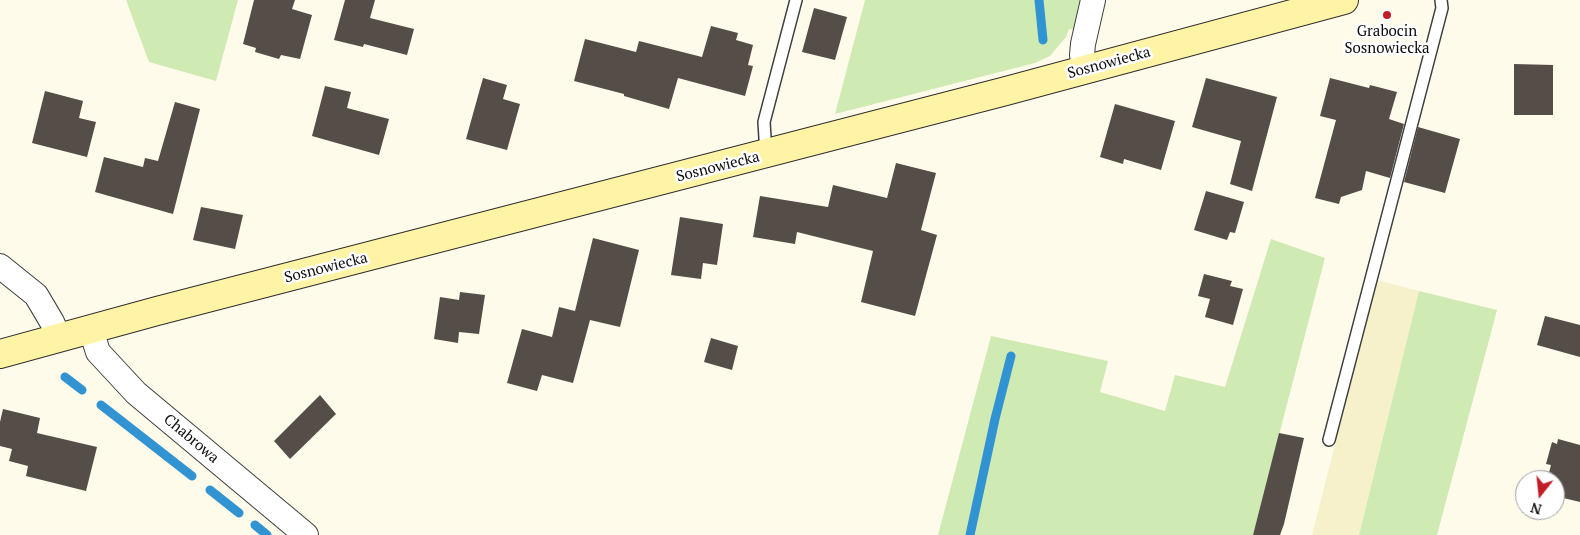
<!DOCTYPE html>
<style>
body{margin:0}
#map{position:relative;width:1580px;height:535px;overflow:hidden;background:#fffbea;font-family:"PT Serif",serif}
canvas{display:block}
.north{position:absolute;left:1515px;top:470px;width:50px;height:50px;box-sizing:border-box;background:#fff;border:1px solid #9e9e9e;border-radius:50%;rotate:196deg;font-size:14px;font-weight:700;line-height:20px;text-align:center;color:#0c0c0c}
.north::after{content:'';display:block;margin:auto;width:18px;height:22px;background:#c01f28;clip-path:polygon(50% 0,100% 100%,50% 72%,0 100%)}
</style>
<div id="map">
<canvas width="1580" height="535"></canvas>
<div class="north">N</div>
</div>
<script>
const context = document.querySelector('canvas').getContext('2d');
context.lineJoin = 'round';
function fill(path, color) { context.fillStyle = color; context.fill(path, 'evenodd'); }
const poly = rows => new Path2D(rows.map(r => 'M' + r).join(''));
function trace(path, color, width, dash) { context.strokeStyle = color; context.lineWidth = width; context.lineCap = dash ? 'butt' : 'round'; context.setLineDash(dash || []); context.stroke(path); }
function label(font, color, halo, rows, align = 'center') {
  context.font = font + ' "PT Serif",serif'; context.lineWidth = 5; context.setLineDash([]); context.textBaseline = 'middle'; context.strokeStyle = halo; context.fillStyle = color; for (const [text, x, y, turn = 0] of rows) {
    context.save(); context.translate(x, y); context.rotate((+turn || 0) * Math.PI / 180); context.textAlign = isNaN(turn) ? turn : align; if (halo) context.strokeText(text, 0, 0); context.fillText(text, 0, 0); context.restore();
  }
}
fill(poly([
 [1377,280,1419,291,1359,535,1312,535]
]), '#f6f1ca');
fill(poly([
 [126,0,238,0,216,81,149,62],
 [865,0,1083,0,1075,30,1069,29,1066,37,1050,56,1035,63,835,114],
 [1271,239,1325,258,1253,535,938,535,991,336,1108,361,1100,392,1165,411,1175,375,1225,387],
 [1419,291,1497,310,1437,535,1359,535]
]), '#d0eab3');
trace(poly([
 [1039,0,1043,40],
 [65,377,82,390],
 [101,405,192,476],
 [210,490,239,513],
 [255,525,267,535],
 [970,535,995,419,1011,356]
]), '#3193d2', 9);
fill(poly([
 [254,0,295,0,292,9,312,15,300,59,281,55,279,59,255,52,256,48,243,44],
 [345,0,375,0,370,18,414,29,407,55,364,44,363,47,334,40],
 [814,8,847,17,835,60,802,52],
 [711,26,738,33,736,40,753,45,748,65,753,66,745,96,678,78,669,109,624,96,624,94,574,81,585,39,636,52,639,41,702,57],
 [1514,64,1553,65,1553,115,1514,115],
 [483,78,507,85,503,99,520,104,507,150,466,139],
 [1206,78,1277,97,1252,191,1230,184,1241,141,1192,127],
 [1330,78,1369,88,1370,85,1397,92,1389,119,1404,124,1390,178,1366,171,1362,190,1341,197,1339,204,1315,198,1336,120,1320,116],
 [325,86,351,92,347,108,389,119,379,155,312,136],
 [45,91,83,101,79,118,96,122,87,157,32,143],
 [175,102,200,109,173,214,95,192,104,157,143,167,145,158,158,161],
 [1115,104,1175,121,1161,170,1124,159,1123,164,1100,157],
 [1418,127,1460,139,1445,193,1404,182],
 [896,163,936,173,921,230,937,235,915,316,861,302,873,251,797,232,795,244,753,237,760,196,828,207,833,185,887,198],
 [1206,191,1244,202,1235,233,1230,232,1227,240,1194,230],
 [201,207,243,215,235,249,193,240],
 [680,217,723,224,717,265,703,263,701,279,671,275],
 [593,238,639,250,620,327,590,320,573,383,542,375,537,391,507,383,522,329,552,337,559,307,575,311],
 [1204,274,1232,281,1230,286,1243,289,1233,325,1205,317,1210,299,1198,296],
 [460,292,485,295,479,334,459,332,458,343,434,339,440,297,459,300],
 [1545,316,1580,325,1580,357,1537,345],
 [711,338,738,346,732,370,704,362],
 [320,395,336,414,290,459,274,441],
 [3,409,40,418,37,433,97,447,86,491,26,476,28,466,9,461,12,449,0,446,0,422],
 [1279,433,1304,438,1284,524,1280,535,1253,535],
 [1558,439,1580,445,1580,502,1555,496,1555,480,1547,480,1551,465,1546,464,1552,442,1557,444]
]), '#554d48');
const lane = poly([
 [766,154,764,122,796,0],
 [1329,440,1442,8,1441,0]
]);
const street = poly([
 [1086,70,1082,55,1083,44,1093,0],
 [0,266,36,295,52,322,59,338],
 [91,330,98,352,136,393,306,535]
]);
const secondary = poly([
 [0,354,157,311,1006,91,1344,0]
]);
trace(lane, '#3f3f3f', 14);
trace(street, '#3f3f3f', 26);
trace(secondary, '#2e2e2e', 30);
trace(lane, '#fff', 11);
trace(street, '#fff', 24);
trace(secondary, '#fff4a5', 28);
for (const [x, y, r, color] of [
 [1387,15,5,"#c01f28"]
]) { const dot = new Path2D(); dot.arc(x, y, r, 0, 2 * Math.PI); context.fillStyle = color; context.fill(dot); trace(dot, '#fff', 2); }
label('15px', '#0c0c0c', '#fff', [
 ["Grabocin",1387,32],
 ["Sosnowiecka",1387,49]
]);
label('15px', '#0c0c0c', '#fff', [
 ["Sosnowiecka",1109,63,-15],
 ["Sosnowiecka",718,167,-14],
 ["Sosnowiecka",326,268,-14],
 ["Chabrowa",191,439,40]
]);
</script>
